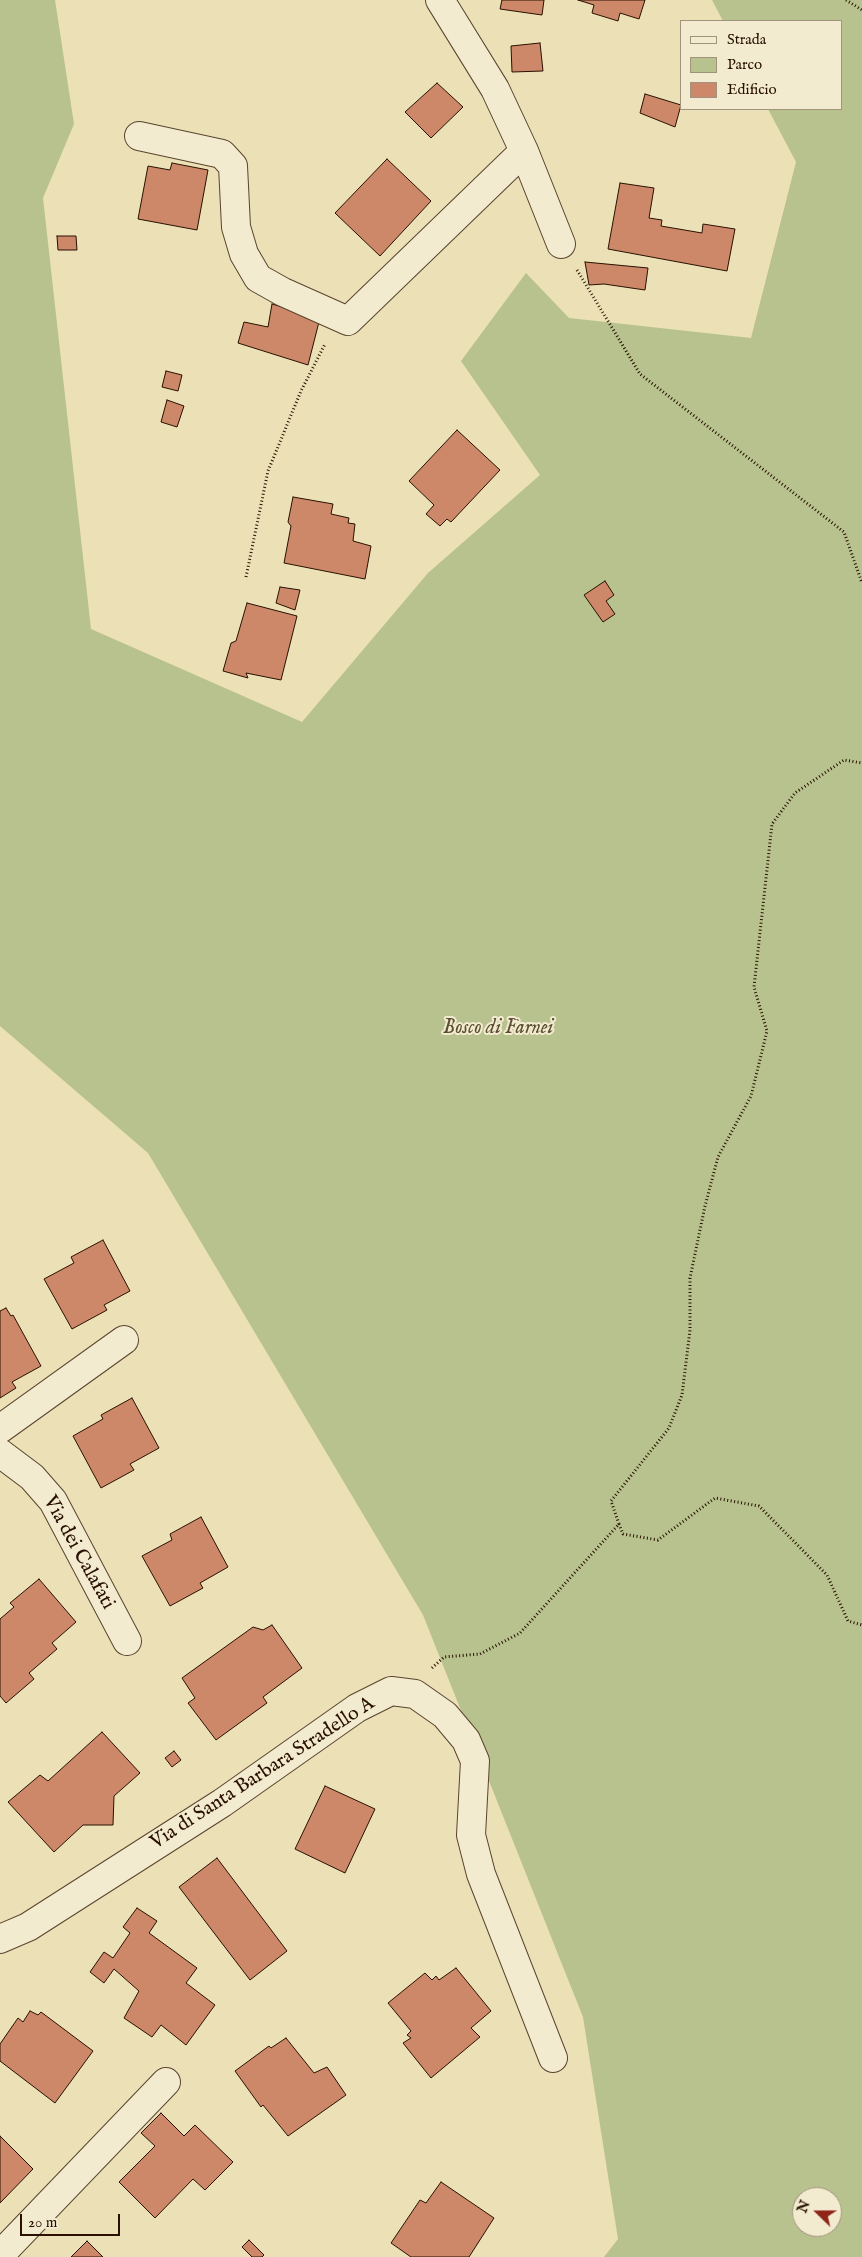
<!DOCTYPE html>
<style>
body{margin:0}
#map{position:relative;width:862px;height:2257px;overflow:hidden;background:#ebe0b6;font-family:"IM FELL English",serif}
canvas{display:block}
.legend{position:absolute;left:680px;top:20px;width:162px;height:90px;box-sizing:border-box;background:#f2ebd0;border:1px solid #a2937d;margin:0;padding:6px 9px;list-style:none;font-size:15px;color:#291000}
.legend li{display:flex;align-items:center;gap:10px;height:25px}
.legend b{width:25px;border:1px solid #a2937d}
.north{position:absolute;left:792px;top:2187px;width:50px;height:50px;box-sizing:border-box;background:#f2ebd0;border:1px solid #a2937d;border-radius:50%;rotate:292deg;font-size:14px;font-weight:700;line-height:20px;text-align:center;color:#291000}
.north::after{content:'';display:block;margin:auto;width:18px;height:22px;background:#8f2418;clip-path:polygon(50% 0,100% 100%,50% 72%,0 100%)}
.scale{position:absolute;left:20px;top:2214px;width:100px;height:22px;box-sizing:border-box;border:2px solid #291000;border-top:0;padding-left:6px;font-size:15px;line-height:18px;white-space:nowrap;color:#291000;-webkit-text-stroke:4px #f2ebd0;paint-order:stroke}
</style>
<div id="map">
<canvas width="862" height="2257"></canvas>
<ul class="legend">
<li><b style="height:6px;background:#f2ebd0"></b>Strada</li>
<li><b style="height:14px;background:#b7c28e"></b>Parco</li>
<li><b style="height:14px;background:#cc8868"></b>Edificio</li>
</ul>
<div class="north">N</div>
<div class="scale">20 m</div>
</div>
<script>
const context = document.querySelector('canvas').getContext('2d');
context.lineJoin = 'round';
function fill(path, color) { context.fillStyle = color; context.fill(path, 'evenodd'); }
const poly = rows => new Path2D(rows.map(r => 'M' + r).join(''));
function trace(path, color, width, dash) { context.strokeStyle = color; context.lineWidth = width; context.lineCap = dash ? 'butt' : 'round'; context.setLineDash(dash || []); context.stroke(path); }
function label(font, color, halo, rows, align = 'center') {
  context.font = font + ' "IM FELL English",serif'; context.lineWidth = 4; context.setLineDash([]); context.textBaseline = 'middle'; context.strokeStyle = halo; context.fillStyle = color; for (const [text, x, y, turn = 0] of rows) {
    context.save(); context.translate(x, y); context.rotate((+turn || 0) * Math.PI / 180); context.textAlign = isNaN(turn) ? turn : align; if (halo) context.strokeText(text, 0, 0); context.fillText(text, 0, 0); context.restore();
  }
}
fill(poly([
 [0,0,55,0,74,124,43,198,91,629,302,722,428,573,540,475,461,361,526,273,569,318,751,338,796,162,768,109,841,109,841,21,723,21,712,0,862,0,862,2257,604,2257,618,2239,583,2017,423,1615,148,1153,0,1026],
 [802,2197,832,2197,832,2227,802,2227]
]), '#b7c28e');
const building = poly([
 [502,0,544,0,542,15,500,9,502,0],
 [578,0,645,0,639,19,620,13,618,21,592,13,594,5,578,0],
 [540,43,543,71,512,72,511,46,540,43],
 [437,83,463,107,431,138,405,112,437,83],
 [645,94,681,105,675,127,640,113,645,94],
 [387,159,431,201,380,256,335,213,387,159],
 [172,163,208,170,197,230,138,219,148,166,170,170,172,163],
 [620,183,654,188,649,218,662,220,661,226,702,233,703,224,735,229,727,271,608,249,620,183],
 [57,236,76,236,77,250,58,250,57,236],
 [585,262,648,268,645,290,604,284,589,285,585,262],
 [272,304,320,318,308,365,238,343,244,322,268,327,272,304],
 [166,371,182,375,178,391,162,387,166,371],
 [167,400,184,406,177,427,161,422,167,400],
 [457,430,500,470,451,522,447,519,440,526,426,514,434,505,409,481,457,430],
 [293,497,333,504,331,514,349,518,348,523,355,524,353,541,371,546,365,579,284,563,291,526,288,522,293,497],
 [605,581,614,595,606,601,615,614,603,622,584,595,605,581],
 [280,587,300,590,295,610,276,603,280,587],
 [247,603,297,616,281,680,246,673,248,678,223,671,231,643,236,641,247,603],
 [103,1240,130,1291,104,1305,107,1310,72,1329,44,1279,74,1263,71,1257,103,1240],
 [6,1308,11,1316,13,1315,41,1366,12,1382,16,1388,0,1398,0,1311,6,1308],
 [132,1398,159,1448,130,1464,134,1470,101,1488,73,1436,103,1419,101,1415,132,1398],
 [201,1517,228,1567,200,1583,203,1588,170,1606,142,1556,172,1540,170,1534,201,1517],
 [39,1579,76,1622,52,1643,57,1649,29,1673,34,1679,6,1703,0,1696,0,1619,14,1607,10,1603,39,1579],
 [272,1625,302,1668,263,1697,267,1703,216,1740,188,1703,195,1698,182,1678,253,1627,263,1630,272,1625],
 [102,1732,140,1773,114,1796,113,1825,83,1825,54,1852,8,1802,40,1775,48,1781,102,1732],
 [174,1751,181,1760,172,1767,165,1758,174,1751],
 [325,1786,375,1809,345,1873,295,1849,325,1786],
 [217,1858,287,1951,250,1980,179,1887,217,1858],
 [137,1908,157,1921,149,1933,197,1968,186,1983,215,2005,186,2045,161,2025,152,2037,124,2018,139,1991,114,1969,104,1983,90,1972,104,1952,113,1958,130,1933,123,1927,137,1908],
 [456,1968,491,2011,471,2028,480,2037,431,2078,403,2043,411,2038,407,2035,411,2031,388,2003,425,1973,432,1980,436,1976,439,1980,456,1968],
 [30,2011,38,2015,41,2012,93,2051,55,2103,0,2061,0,2044,18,2018,23,2022,30,2011],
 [286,2038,314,2073,327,2067,346,2095,288,2136,263,2105,261,2107,235,2071,269,2046,271,2048,286,2038],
 [161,2113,184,2136,195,2125,233,2162,205,2190,193,2179,155,2218,119,2182,155,2146,141,2133,161,2113],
 [0,2136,33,2169,0,2203,0,2136],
 [441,2182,494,2218,469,2257,411,2257,391,2243,420,2200,426,2203,441,2182],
 [249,2240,264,2255,262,2257,252,2257,242,2247,249,2240],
 [87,2241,103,2257,71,2257,87,2241]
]);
fill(building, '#cc8868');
trace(building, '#291000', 1);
const minor = poly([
 [440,0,495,89,524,151,561,244],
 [139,136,222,154,233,166,236,227,244,254,258,278,283,292,348,321,524,151],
 [0,1429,124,1340],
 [0,1453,32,1477,53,1501,127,1641],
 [0,1939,28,1927,222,1803,357,1708,391,1691,415,1694,445,1715,466,1740,475,1761,471,1835,481,1874,553,2058],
 [0,2255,166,2082]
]);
trace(minor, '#5a442e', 30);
trace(poly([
 [846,0,862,10],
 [577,270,640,374,844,532,862,583],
 [246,577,268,471,301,391,325,344],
 [619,1524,623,1534,658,1540,715,1498,759,1506,827,1575,848,1621,862,1625],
 [432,1668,444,1657,480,1654,520,1633,619,1524,611,1501,669,1428,682,1395,690,1330,690,1278,705,1206,718,1157,751,1096,767,1031,754,987,772,824,795,793,844,760,862,763]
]), '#291000', 3, [1, 2.5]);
trace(minor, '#f2ebd0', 28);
label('italic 20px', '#5b4e32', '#f2ebd0', [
 ["Bosco di Farnei",498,1029]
]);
label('20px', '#291000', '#f2ebd0', [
 ["Via dei Calafati",78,1553,61],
 ["Via di Santa Barbara Stradello A",263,1774,-33]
]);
</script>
